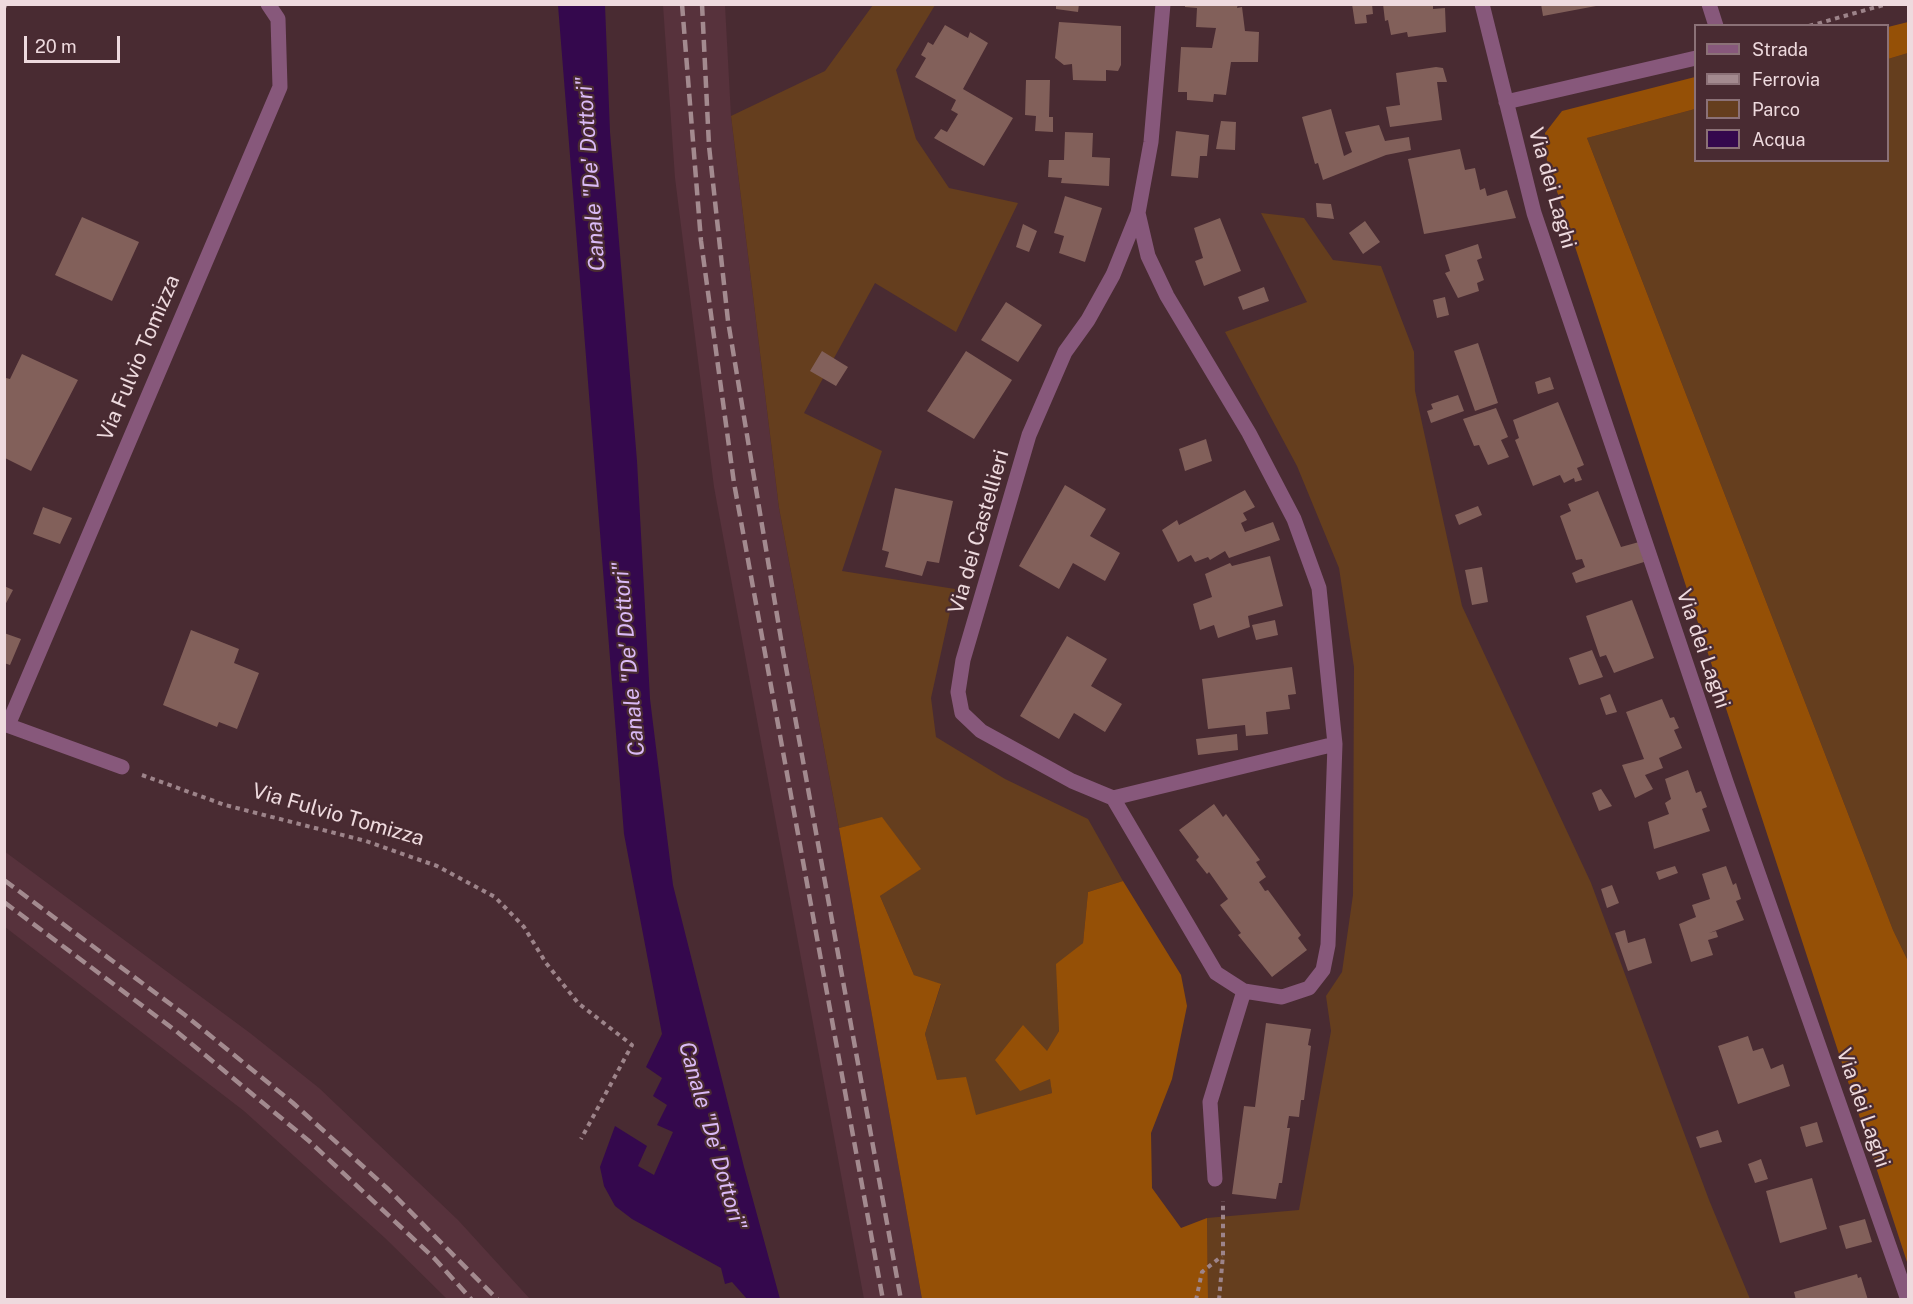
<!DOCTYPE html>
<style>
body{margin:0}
#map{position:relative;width:1913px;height:1304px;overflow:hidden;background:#492b32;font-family:"Public Sans",sans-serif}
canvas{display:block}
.frame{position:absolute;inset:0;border:6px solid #eedade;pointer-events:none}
.legend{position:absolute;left:1694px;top:24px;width:195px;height:138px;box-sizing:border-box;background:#492b32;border:2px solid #8b7177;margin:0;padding:8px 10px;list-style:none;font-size:18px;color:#eedade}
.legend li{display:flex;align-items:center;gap:12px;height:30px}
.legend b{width:30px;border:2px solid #8b7177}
.scale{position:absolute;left:24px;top:36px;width:96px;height:27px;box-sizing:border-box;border:3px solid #eedade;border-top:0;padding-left:8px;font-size:18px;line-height:21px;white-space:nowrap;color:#eedade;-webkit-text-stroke:4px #492b32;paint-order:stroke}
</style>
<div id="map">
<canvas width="1913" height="1304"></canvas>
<div class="frame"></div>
<ul class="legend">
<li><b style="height:8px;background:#87587b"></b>Strada</li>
<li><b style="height:8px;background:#a38a8f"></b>Ferrovia</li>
<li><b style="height:16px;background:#653e1e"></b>Parco</li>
<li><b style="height:16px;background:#34084d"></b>Acqua</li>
</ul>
<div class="scale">20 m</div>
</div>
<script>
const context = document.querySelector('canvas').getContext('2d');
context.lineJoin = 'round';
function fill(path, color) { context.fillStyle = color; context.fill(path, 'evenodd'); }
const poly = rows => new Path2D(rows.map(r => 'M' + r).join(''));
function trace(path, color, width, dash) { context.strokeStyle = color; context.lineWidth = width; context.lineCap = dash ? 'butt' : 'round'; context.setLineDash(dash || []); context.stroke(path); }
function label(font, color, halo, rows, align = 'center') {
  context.font = font + ' "Public Sans",sans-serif'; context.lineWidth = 4.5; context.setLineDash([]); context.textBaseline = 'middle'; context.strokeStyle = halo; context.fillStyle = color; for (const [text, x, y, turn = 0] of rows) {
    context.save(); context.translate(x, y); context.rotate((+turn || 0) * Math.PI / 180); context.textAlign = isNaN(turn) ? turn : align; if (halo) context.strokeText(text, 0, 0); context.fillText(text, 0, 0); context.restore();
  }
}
fill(poly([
 [663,5,725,5,731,116,779,508,839,828,922,1299,864,1299,714,487,675,178],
 [4,851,250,1033,319,1088,458,1220,530,1299,447,1299,385,1238,244,1111,5,927]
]), '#57323c');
fill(poly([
 [873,5,935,5,896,70,916,139,949,188,1018,203,956,332,875,283,804,413,882,451,842,571,955,589,931,698,936,737,1005,779,1088,819,1123,881,1088,892,1083,943,1057,965,1059,1031,1047,1052,1052,1093,975,1116,937,1081,925,1034,941,985,914,975,880,896,920,869,882,818,839,828,779,508,731,116,825,71],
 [1908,53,1908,961,1893,930,1587,138,1695,109,1696,160,1888,160,1888,59],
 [1261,213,1304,218,1333,260,1381,266,1414,352,1415,391,1462,606,1591,883,1709,1200,1750,1299,1208,1299,1207,1218,1299,1210,1331,1031,1326,996,1342,972,1353,895,1354,667,1339,568,1297,466,1225,332,1307,302]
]), '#653e1e');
fill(poly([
 [1908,22,1908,53,1888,59,1888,27],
 [1695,77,1695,109,1587,138,1893,930,1908,961,1908,1265,1547,161,1545,133,1562,111],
 [882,817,921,869,880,896,914,975,941,984,925,1034,937,1080,966,1077,976,1115,1052,1093,1050,1079,1020,1091,995,1060,1023,1025,1047,1051,1059,1031,1056,964,1083,943,1088,892,1123,881,1181,975,1187,1006,1172,1079,1151,1133,1152,1188,1181,1228,1207,1218,1208,1299,922,1299,839,828]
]), '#955006');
fill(poly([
 [558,5,605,5,610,132,637,461,650,699,673,885,744,1167,780,1299,747,1299,732,1282,725,1284,721,1268,632,1219,615,1206,604,1186,600,1167,615,1126,647,1146,638,1166,654,1175,673,1132,657,1125,667,1105,653,1096,662,1078,646,1067,662,1034,624,834]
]), '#34084d');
fill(poly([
 [1056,4,1079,4,1078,12,1056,9],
 [1185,4,1238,4,1237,8,1242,7,1245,31,1259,32,1258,62,1231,62,1226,95,1214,94,1213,102,1187,100,1187,92,1178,92,1181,47,1212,48,1216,28,1196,27,1197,8,1185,7],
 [1352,4,1372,4,1373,14,1366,15,1367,23,1355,24],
 [1383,4,1433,4,1433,9,1445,8,1446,32,1408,37,1407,32,1391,35,1388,20,1385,21],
 [1541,4,1596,4,1596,6,1543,16],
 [1059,22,1121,26,1121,65,1118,71,1106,70,1106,81,1073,80,1072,64,1064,65,1055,58],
 [945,25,968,38,970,32,988,43,963,89,1013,118,984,166,934,138,941,129,947,132,958,114,951,110,956,100,915,77,926,58,921,55,928,42,933,45],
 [1436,67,1443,68,1447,82,1437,82,1442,120,1390,127,1386,107,1400,105,1396,73],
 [1026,80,1050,80,1049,117,1053,117,1053,132,1035,131,1036,116,1025,115],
 [1331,109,1344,156,1352,152,1345,132,1379,125,1385,141,1409,137,1411,150,1386,155,1323,180,1318,163,1315,164,1302,117],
 [1221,121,1236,122,1235,150,1216,149],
 [1176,131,1209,135,1207,156,1200,156,1198,178,1171,176],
 [1065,132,1093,133,1092,157,1110,158,1109,186,1061,183,1062,178,1048,177,1049,160,1064,160],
 [1460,149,1465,170,1475,168,1480,190,1485,188,1487,196,1507,190,1516,218,1424,234,1408,159],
 [1065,196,1102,208,1085,262,1059,253,1064,236,1054,233],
 [1316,203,1331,204,1334,219,1317,217],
 [82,217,139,242,112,301,55,275],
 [1220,218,1241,271,1204,286,1195,261,1203,258,1194,228],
 [1365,221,1380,242,1363,254,1349,233],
 [1023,224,1037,231,1029,252,1016,247],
 [1478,244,1482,258,1477,260,1484,280,1477,283,1479,291,1458,298,1445,273,1450,271,1445,255],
 [1264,287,1269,301,1243,310,1238,297],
 [1445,297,1449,315,1437,318,1433,300],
 [1006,302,1042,325,1018,362,981,340],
 [1478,343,1498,403,1475,411,1454,351],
 [822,351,848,367,836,386,810,371],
 [966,351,1012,380,974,439,927,411],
 [22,354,78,380,31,471,5,458,5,381,6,378,10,379],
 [1550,377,1554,389,1538,394,1535,382],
 [1458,395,1464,411,1431,423,1427,411,1433,409,1431,404],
 [1558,402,1584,465,1577,468,1582,480,1575,482,1574,478,1564,483,1560,475,1533,486,1515,440,1519,438,1513,420],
 [1496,408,1508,437,1501,440,1509,457,1488,465,1479,445,1474,446,1463,419],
 [1206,439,1212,461,1185,471,1179,449],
 [1065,485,1106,509,1090,536,1120,553,1105,581,1073,563,1059,589,1019,566],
 [895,488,953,501,939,563,927,561,922,576,885,567,889,552,882,550],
 [1245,490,1255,507,1243,513,1247,520,1241,523,1245,532,1273,522,1280,540,1229,558,1225,551,1210,560,1208,557,1195,562,1191,555,1178,562,1162,530,1177,520,1179,525],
 [1598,491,1621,547,1639,542,1644,562,1576,583,1572,573,1585,567,1582,559,1576,560,1560,516,1571,511,1568,504],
 [1478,506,1482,515,1459,525,1455,515],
 [43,507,72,518,60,544,33,534],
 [1270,556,1283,606,1248,616,1250,627,1218,638,1214,625,1200,630,1193,604,1212,597,1205,574,1230,563,1232,566],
 [1482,567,1488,602,1472,605,1465,570],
 [4,586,13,590,4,607],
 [1632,600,1654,658,1614,673,1606,655,1600,657,1586,616],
 [1275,620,1278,635,1256,640,1252,625],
 [191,630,239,649,234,663,259,673,237,729,219,722,217,727,163,705],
 [4,633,21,639,10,665,4,663],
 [1067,636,1107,659,1091,686,1122,704,1105,732,1074,713,1059,739,1020,716],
 [1592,650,1603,677,1579,685,1569,658],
 [1292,667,1296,694,1288,695,1290,709,1266,712,1268,734,1246,736,1245,725,1208,729,1202,679],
 [1610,694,1617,712,1606,715,1600,698],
 [1662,699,1670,718,1674,717,1679,728,1674,730,1682,748,1659,758,1663,768,1645,775,1653,789,1635,798,1622,765,1644,759,1626,712],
 [1237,734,1238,750,1198,755,1196,739],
 [1688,770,1696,793,1701,791,1707,807,1702,809,1710,831,1654,849,1648,822,1669,814,1665,803,1671,799,1665,779],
 [1601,789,1612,806,1599,811,1592,793],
 [1214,804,1223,817,1226,814,1260,860,1256,862,1266,877,1259,882,1265,891,1268,890,1301,935,1298,938,1307,950,1272,977,1238,935,1241,933,1220,905,1228,899,1209,872,1207,874,1196,860,1199,857,1179,830],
 [1675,866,1678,873,1659,880,1656,872],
 [1726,866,1733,885,1736,883,1741,899,1736,901,1744,920,1709,933,1716,931,1718,937,1708,940,1713,955,1691,962,1679,924,1696,917,1692,905,1710,899,1702,874],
 [1612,885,1619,903,1607,908,1601,889],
 [1625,930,1628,943,1645,938,1652,963,1628,971,1615,933],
 [1266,1023,1311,1029,1308,1045,1311,1046,1304,1100,1301,1100,1299,1117,1289,1116,1287,1128,1290,1128,1282,1183,1279,1183,1276,1199,1232,1194,1244,1106,1255,1107],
 [1748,1036,1753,1051,1763,1048,1771,1069,1783,1064,1790,1086,1738,1104,1718,1046],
 [1817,1122,1823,1142,1806,1147,1800,1127],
 [1718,1130,1722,1142,1700,1148,1696,1137],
 [1761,1159,1768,1179,1755,1183,1748,1164],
 [1812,1178,1827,1229,1780,1243,1766,1191],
 [1865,1219,1872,1242,1846,1249,1839,1226],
 [1857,1274,1858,1278,1861,1277,1868,1300,1796,1300,1794,1292]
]), '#82605a');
trace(poly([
 [4,8,6,4],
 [1809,26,1887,4],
 [142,775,225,805,366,841,437,866,495,897,524,927,546,963,578,1003,632,1045,581,1139],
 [1196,1300,1202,1272,1222,1256],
 [1219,1300,1223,1255,1223,1201]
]), '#9d848a', 4, [4.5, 4.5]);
trace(poly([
 [1482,4,1534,213,1726,782,1908,1300],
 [1709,4,1716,26],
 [1506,102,1696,58],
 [1138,213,1148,256,1167,296,1249,433,1294,519,1319,588,1335,744,1328,945,1323,970,1309,988,1282,997,1244,991,1216,973,1113,798,1072,781,981,731,962,713,958,692,963,660,1029,435,1065,352,1088,320,1113,275,1138,213,1151,142,1163,4],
 [4,724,122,767],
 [8,725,280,87,278,19,268,4],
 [1113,798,1335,744],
 [1215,1179,1210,1102,1244,991]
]), '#87587b', 15);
trace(poly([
 [682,4,701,241,734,483,883,1300],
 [702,4,709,146,728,321,783,651,901,1300],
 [4,880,185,1015,293,1103,388,1189,498,1300],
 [4,902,176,1031,309,1141,434,1258,472,1300]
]), '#a38a8f', 4.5, [12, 6]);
label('21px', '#eedade', '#492b32', [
 ["Via dei Laghi",1552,188,74],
 ["Via Fulvio Tomizza",139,358,-67],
 ["Via dei Castellieri",979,532,-74],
 ["Via dei Laghi",1703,649,71],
 ["Via Fulvio Tomizza",338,815,16],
 ["Via dei Laghi",1863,1108,71]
]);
label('italic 22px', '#dabaf6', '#492b32', [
 ["Canale \"De' Dottori\"",591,174,-94],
 ["Canale \"De' Dottori\"",629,659,-95],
 ["Canale \"De' Dottori\"",712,1136,74]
]);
</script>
